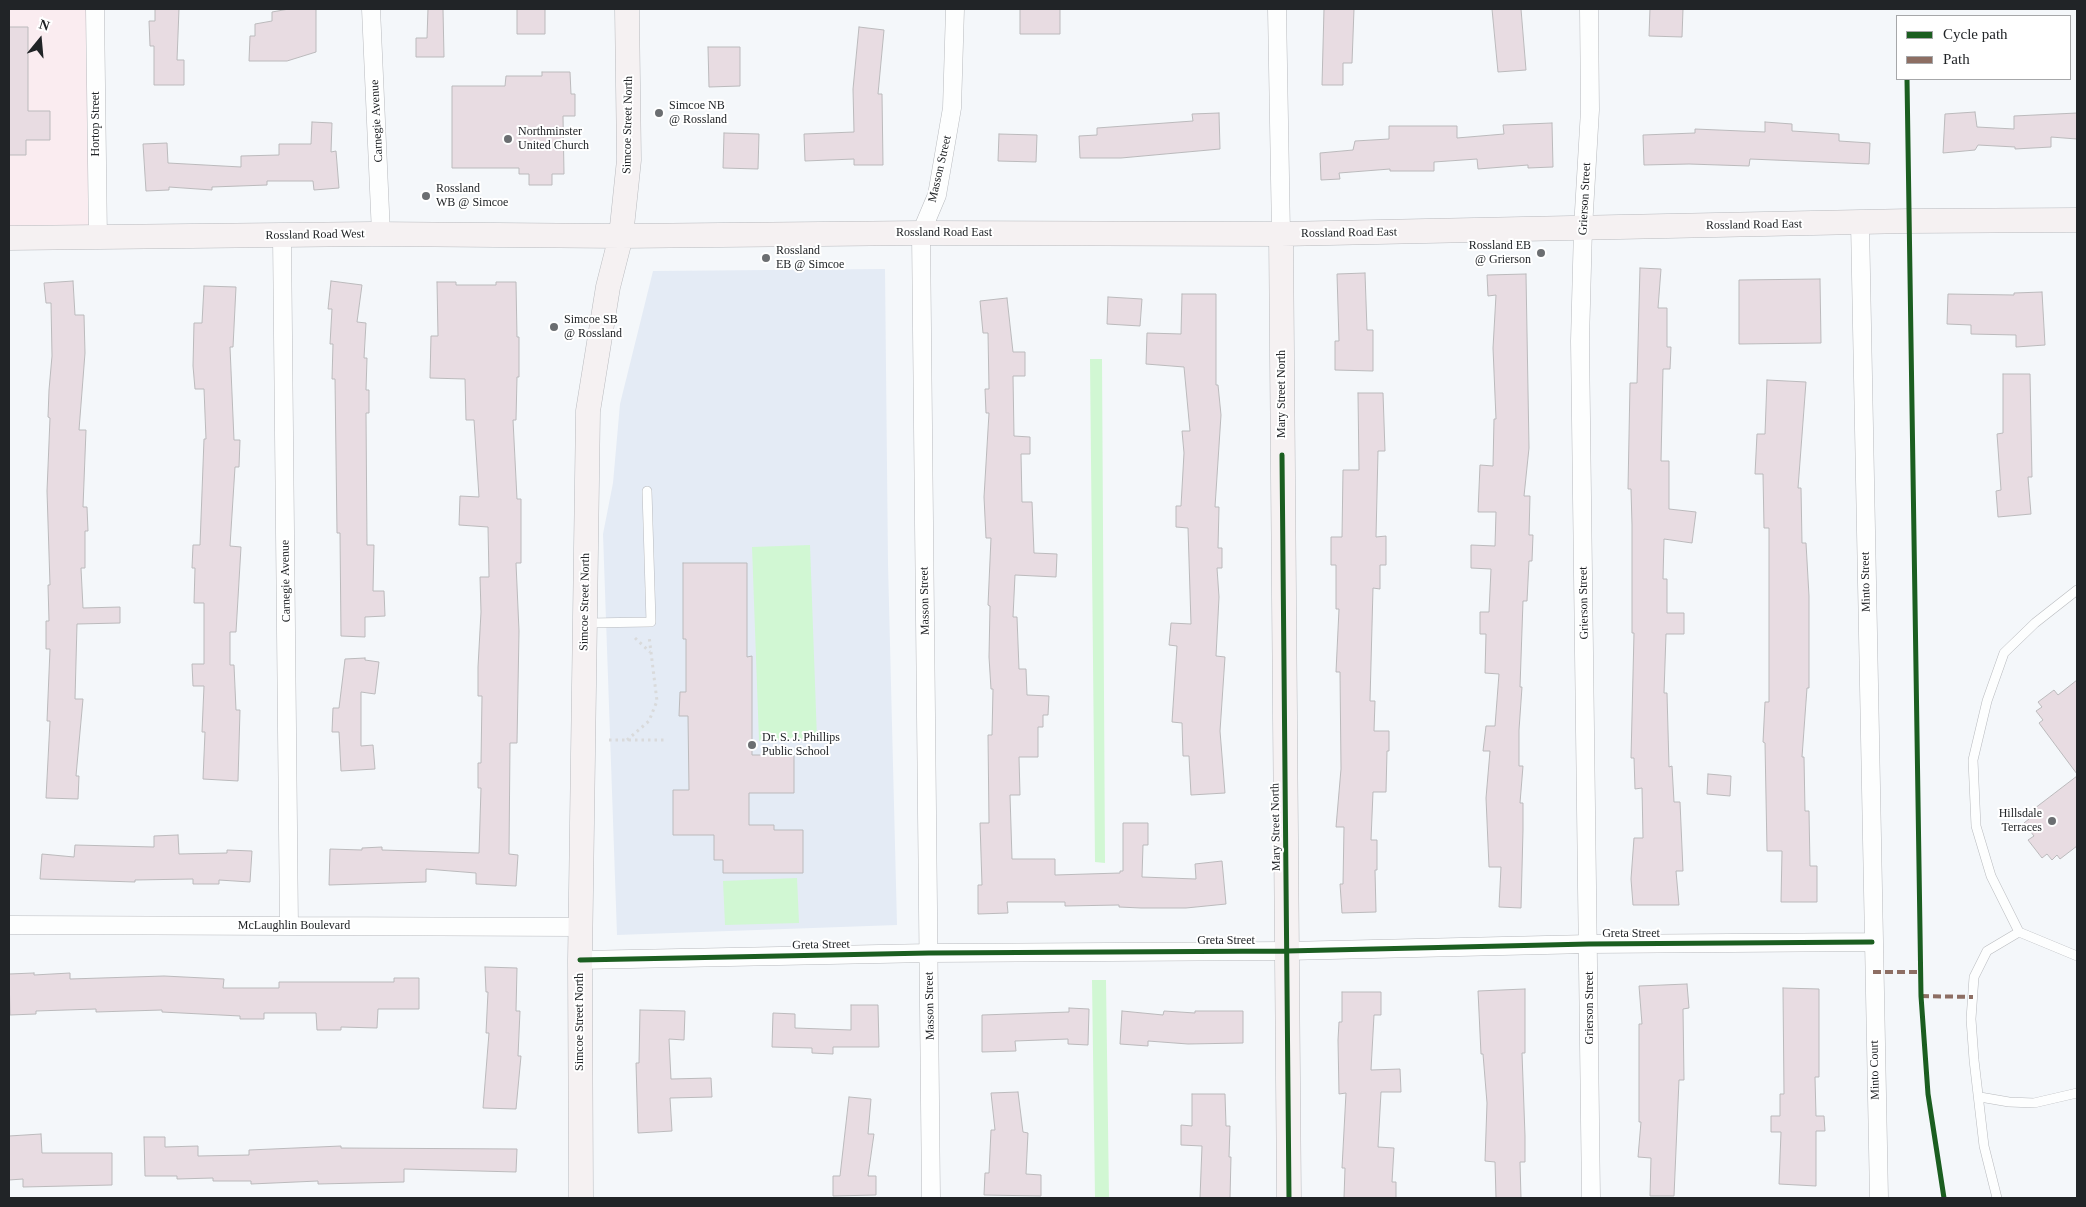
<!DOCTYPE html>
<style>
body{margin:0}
#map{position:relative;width:2086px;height:1207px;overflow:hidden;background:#f4f7fa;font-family:"Times New Roman",serif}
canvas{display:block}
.frame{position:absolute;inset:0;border:10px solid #212427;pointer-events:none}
.legend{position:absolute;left:1896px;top:15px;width:175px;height:65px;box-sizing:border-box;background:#fff;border:1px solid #a6a7a9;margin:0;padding:6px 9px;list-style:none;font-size:15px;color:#212427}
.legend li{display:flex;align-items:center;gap:10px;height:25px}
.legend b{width:25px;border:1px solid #a6a7a9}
.north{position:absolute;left:15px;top:15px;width:50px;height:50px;-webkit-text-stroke:4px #fff;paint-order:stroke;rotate:17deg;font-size:14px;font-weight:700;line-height:20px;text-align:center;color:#212427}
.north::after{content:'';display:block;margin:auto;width:18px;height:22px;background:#212427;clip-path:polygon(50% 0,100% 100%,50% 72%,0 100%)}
</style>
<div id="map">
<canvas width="2086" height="1207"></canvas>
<div class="frame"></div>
<ul class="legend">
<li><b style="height:6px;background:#1b5e20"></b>Cycle path</li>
<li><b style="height:6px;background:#8d6e63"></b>Path</li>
</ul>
<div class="north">N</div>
</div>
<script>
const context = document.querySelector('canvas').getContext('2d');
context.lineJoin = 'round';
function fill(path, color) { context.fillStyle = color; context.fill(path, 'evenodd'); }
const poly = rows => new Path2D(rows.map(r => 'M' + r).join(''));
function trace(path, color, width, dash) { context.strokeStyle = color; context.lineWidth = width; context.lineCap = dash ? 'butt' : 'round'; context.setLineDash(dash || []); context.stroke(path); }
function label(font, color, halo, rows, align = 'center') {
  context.font = font + ' "Times New Roman",serif'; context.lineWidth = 4; context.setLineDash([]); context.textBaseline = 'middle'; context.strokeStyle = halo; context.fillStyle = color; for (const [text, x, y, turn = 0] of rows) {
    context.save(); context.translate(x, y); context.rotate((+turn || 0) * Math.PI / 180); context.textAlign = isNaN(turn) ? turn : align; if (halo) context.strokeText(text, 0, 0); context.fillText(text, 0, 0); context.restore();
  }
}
fill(poly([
 [9,9,94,9,98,239,9,238]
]), '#faecf0');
fill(poly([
 [885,269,888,564,897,925,617,935,603,534,613,483,620,404,653,271]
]), '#e4ebf5');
fill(poly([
 [1090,359,1102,359,1105,863,1095,862],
 [810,545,817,739,759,741,752,547],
 [797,878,799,923,725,925,723,881],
 [1092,980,1106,980,1109,1198,1095,1198]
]), '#d1f7d3');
const building = poly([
 [155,9,179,9,177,60,184,60,184,85,154,85,154,46,150,46,149,21,155,21,155,9],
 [289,9,316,9,316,52,287,61,249,61,250,36,255,36,255,24,272,21,272,12,289,9],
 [428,9,443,9,444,57,416,57,416,38,427,38,428,9],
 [517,9,545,9,545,34,517,34,517,9],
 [1020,9,1060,9,1060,34,1020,34,1020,9],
 [1324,9,1354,9,1352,63,1343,63,1343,85,1322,85,1324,9],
 [1492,9,1521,9,1526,70,1498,72,1492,9],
 [1650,9,1683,9,1682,37,1649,36,1650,9],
 [9,27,28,27,28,111,50,111,50,140,26,140,26,155,9,155,9,27],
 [859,27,884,30,878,94,882,94,883,165,854,165,854,159,805,161,804,134,854,132,853,89,859,27],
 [708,47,740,47,740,86,709,87,708,47],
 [542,72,570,72,571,94,575,94,575,116,563,116,564,174,552,174,552,185,529,185,529,174,519,174,519,168,452,168,452,86,505,86,506,76,542,76,542,72],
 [1975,112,1977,127,2014,129,2014,116,2077,113,2077,139,2051,137,2051,147,2015,149,2015,147,1978,145,1975,150,1943,153,1945,114,1975,112],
 [1219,113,1220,149,1121,158,1080,158,1079,136,1097,135,1097,128,1193,121,1192,114,1219,113],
 [312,122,332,123,331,152,336,151,339,188,314,190,313,181,267,181,267,185,212,187,212,190,169,187,169,190,146,191,143,144,167,143,168,163,241,167,241,156,279,155,279,144,311,144,312,122],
 [1765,122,1792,124,1792,131,1839,134,1839,141,1870,143,1869,164,1750,159,1749,166,1689,164,1644,165,1643,135,1695,133,1695,129,1765,132,1765,122],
 [1552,123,1553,167,1528,168,1528,165,1478,169,1477,159,1434,162,1434,171,1390,171,1390,169,1339,173,1340,179,1321,180,1320,153,1353,150,1355,141,1389,139,1389,126,1457,126,1457,138,1504,134,1503,125,1552,123],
 [724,133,759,134,758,169,723,168,724,133],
 [999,134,1037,135,1036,162,998,161,999,134],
 [1640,268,1661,269,1658,308,1667,308,1667,347,1671,347,1670,369,1663,369,1661,461,1669,461,1669,509,1696,512,1692,543,1664,539,1663,579,1667,579,1667,613,1684,613,1684,634,1666,634,1664,693,1667,693,1669,767,1672,766,1674,802,1680,802,1683,871,1676,871,1679,905,1633,905,1631,879,1634,838,1643,838,1642,788,1635,789,1634,758,1631,758,1634,633,1632,633,1632,525,1631,489,1628,489,1630,383,1637,383,1640,268],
 [1365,273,1367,330,1373,330,1373,371,1335,370,1335,341,1339,341,1337,274,1365,273],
 [1526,274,1529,448,1524,496,1530,496,1529,535,1533,535,1532,561,1529,561,1527,601,1523,601,1520,687,1522,687,1519,730,1519,766,1523,766,1520,803,1523,803,1523,830,1521,908,1499,907,1501,867,1489,867,1486,798,1490,751,1483,751,1486,726,1495,726,1499,674,1485,673,1486,634,1480,634,1480,612,1489,612,1491,569,1471,568,1471,545,1495,546,1496,512,1478,512,1480,465,1493,466,1494,419,1496,419,1493,348,1496,295,1488,296,1487,275,1526,274],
 [1820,279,1821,343,1739,344,1739,280,1820,279],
 [73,281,75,315,84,315,85,353,79,430,86,430,83,507,87,507,88,531,85,531,85,568,81,568,83,608,120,607,120,623,77,624,75,699,83,699,76,776,79,776,78,799,46,798,50,721,47,721,50,649,46,649,46,621,49,621,48,585,50,585,47,491,50,418,48,417,49,390,52,356,51,303,46,303,44,283,73,281],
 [331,281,362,285,357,322,366,323,364,358,367,358,366,390,369,390,369,413,366,413,367,545,374,545,373,591,384,591,385,616,365,617,365,637,341,636,340,533,337,533,335,379,332,379,333,344,330,344,332,309,328,309,331,281],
 [437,282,456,282,456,285,496,285,496,282,516,282,517,337,519,337,519,377,517,377,516,420,513,420,517,499,521,499,521,563,516,563,519,631,517,743,510,743,509,854,518,855,516,886,476,884,476,873,426,869,426,882,329,885,330,849,362,850,362,848,382,847,382,850,479,853,481,788,478,788,478,763,481,763,482,696,478,696,478,667,481,612,480,577,489,577,488,527,459,525,460,496,479,497,474,420,466,420,465,379,430,378,431,336,438,336,437,282],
 [204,286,236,287,233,347,230,347,234,440,240,440,239,467,235,467,230,546,241,547,236,632,230,632,230,665,234,665,236,710,240,710,238,781,203,779,205,732,202,732,204,686,193,686,192,664,204,664,204,603,194,603,195,568,192,568,193,545,200,545,204,439,206,439,204,389,195,389,193,366,194,323,202,323,204,286],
 [2042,292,2045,345,2016,347,2016,335,1971,334,1971,325,1947,324,1948,294,2014,295,2014,293,2042,292],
 [1182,294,1216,294,1216,385,1218,385,1221,415,1215,507,1219,507,1218,548,1222,548,1222,568,1217,568,1219,597,1216,656,1225,657,1220,731,1225,793,1191,795,1189,756,1183,756,1182,723,1172,722,1177,646,1169,645,1171,623,1191,624,1188,528,1176,527,1176,506,1181,506,1184,453,1182,431,1190,431,1184,367,1146,364,1147,333,1181,334,1182,294],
 [1108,297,1142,299,1140,326,1107,324,1108,297],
 [1007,298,1013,352,1025,352,1025,376,1013,376,1014,436,1030,437,1030,454,1021,454,1022,502,1032,502,1034,553,1057,554,1056,577,1015,575,1013,617,1017,617,1019,669,1026,669,1027,695,1049,696,1048,715,1043,715,1043,727,1038,727,1038,757,1019,757,1020,795,1010,795,1012,859,1055,859,1055,875,1120,873,1120,871,1123,871,1123,823,1148,823,1148,845,1143,845,1142,877,1196,879,1195,864,1222,861,1226,904,1186,908,1141,908,1119,907,1119,905,1065,906,1065,902,1007,902,1008,913,978,914,978,885,982,885,980,823,989,823,988,735,992,735,993,689,991,689,989,657,990,606,988,605,991,538,986,538,984,497,989,413,986,413,985,389,989,389,988,333,983,333,980,301,1007,298],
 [2003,374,2030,374,2032,477,2028,477,2031,514,1998,517,1996,491,2001,490,1997,434,2003,433,2003,374],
 [1767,380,1806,382,1798,488,1801,488,1802,543,1806,543,1809,596,1809,688,1807,688,1802,757,1804,757,1805,811,1809,811,1810,866,1817,866,1817,902,1781,902,1782,851,1767,851,1765,743,1763,742,1765,702,1769,702,1769,528,1764,528,1763,474,1755,474,1757,434,1765,434,1767,380],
 [1358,393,1383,393,1385,451,1378,451,1376,537,1386,536,1386,565,1380,565,1380,589,1373,588,1370,701,1375,701,1374,731,1389,731,1389,751,1387,751,1386,792,1373,792,1371,840,1377,840,1377,870,1375,870,1376,912,1342,913,1340,884,1343,884,1344,827,1336,827,1341,769,1340,672,1336,672,1339,609,1336,609,1336,565,1331,565,1331,537,1342,537,1343,470,1359,470,1358,393],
 [683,563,747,563,747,657,752,656,752,755,794,755,794,793,749,793,749,825,774,825,774,830,803,830,803,873,723,873,723,860,714,860,714,835,673,835,673,790,689,790,688,716,679,716,680,692,686,692,686,639,683,639,683,563],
 [365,658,365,660,379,662,375,694,361,692,361,746,373,745,375,769,341,771,339,732,332,732,333,708,339,708,345,659,365,658],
 [2077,680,2077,774,2039,723,2043,720,2036,711,2042,707,2038,702,2054,690,2058,695,2077,680],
 [1708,774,1731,776,1730,796,1707,794,1708,774],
 [2077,776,2077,846,2060,859,2057,855,2052,860,2047,854,2042,858,2028,840,2034,836,2024,823,2029,819,2026,815,2077,776],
 [178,835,179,854,227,853,227,850,252,851,250,882,219,880,219,884,193,884,193,879,135,880,135,882,40,879,42,854,74,857,75,845,154,847,154,836,178,835],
 [485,967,517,968,516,1011,520,1011,518,1056,521,1056,516,1109,483,1108,489,1033,486,1033,488,992,486,992,485,967],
 [34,973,34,975,70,973,70,979,164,976,224,979,223,988,279,988,279,982,394,982,394,978,419,978,419,1009,378,1009,377,1028,341,1027,341,1030,317,1030,316,1013,264,1013,264,1019,240,1019,240,1016,162,1012,162,1010,96,1012,96,1009,36,1011,36,1014,10,1015,9,974,34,973],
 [1687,984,1689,1008,1683,1009,1684,1080,1679,1080,1674,1196,1650,1196,1651,1158,1638,1157,1641,1122,1639,1122,1639,1024,1642,1024,1639,986,1687,984],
 [1783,988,1819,989,1819,1077,1815,1077,1816,1116,1824,1116,1825,1131,1816,1131,1816,1186,1779,1184,1781,1132,1771,1132,1771,1116,1780,1116,1780,1094,1784,1094,1783,988],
 [1525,989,1525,1053,1522,1053,1525,1136,1525,1162,1520,1162,1521,1198,1496,1198,1495,1162,1485,1161,1487,1103,1483,1054,1481,1054,1478,991,1525,989],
 [1342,992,1381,992,1381,1015,1374,1015,1371,1070,1400,1069,1401,1092,1381,1092,1378,1147,1394,1148,1392,1182,1396,1182,1396,1198,1344,1198,1345,1168,1342,1168,1346,1093,1339,1094,1338,1040,1339,1022,1342,1022,1342,992],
 [851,1005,878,1005,879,1047,833,1047,833,1054,812,1053,812,1048,772,1047,773,1013,795,1014,795,1028,851,1030,851,1005],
 [1069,1008,1089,1009,1088,1045,1068,1044,1068,1039,1015,1041,1016,1051,982,1052,982,1015,1069,1012,1069,1008],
 [640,1010,685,1011,684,1040,669,1039,671,1079,711,1078,712,1097,670,1098,672,1131,638,1133,636,1063,639,1063,640,1010],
 [1122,1011,1163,1015,1164,1011,1195,1013,1195,1011,1243,1011,1243,1043,1188,1044,1148,1041,1148,1046,1120,1044,1122,1011],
 [1018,1092,1023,1132,1028,1133,1026,1174,1041,1175,1041,1196,984,1195,985,1173,989,1173,991,1130,995,1130,991,1093,1018,1092],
 [1192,1094,1225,1094,1226,1126,1230,1126,1229,1157,1231,1157,1230,1198,1200,1198,1202,1146,1181,1145,1181,1125,1192,1126,1192,1094],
 [849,1097,871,1099,868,1134,874,1134,868,1176,876,1176,876,1195,833,1196,833,1176,840,1176,849,1097],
 [41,1134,42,1153,112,1153,112,1185,23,1187,23,1179,9,1180,9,1136,41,1134],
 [144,1137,165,1137,165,1147,198,1146,198,1156,249,1155,249,1150,341,1146,341,1148,517,1149,516,1172,404,1169,404,1182,318,1184,318,1181,251,1184,251,1181,213,1181,213,1178,177,1179,177,1176,145,1176,144,1137]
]);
fill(building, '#e8dce2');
trace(building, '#bbbabc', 1);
const lane = poly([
 [587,623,651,622,647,491],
 [2019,932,2077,956],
 [1980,1097,2009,1102,2034,1103,2077,1093],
 [1997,1198,1984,1146,1974,1060,1971,1019,1974,977,1987,951,2019,932,1991,876,1976,826,1973,760,1987,701,2004,653,2035,623,2077,590]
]);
const street = poly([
 [95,9,98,239],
 [371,9,381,234],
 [1277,9,1281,234],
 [1589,9,1590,110,1583,228,1580,341,1591,1198],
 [1860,223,1879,1198],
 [282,236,289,926],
 [9,925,580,927],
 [580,960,929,953,1287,951,1589,944,1872,942],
 [931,1198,921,233,937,195,952,108,955,9]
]);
const secondary = poly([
 [1281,234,1289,1198],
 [9,238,372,234,621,236,921,233,1281,234,1909,221,2077,220],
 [581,1198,580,960,588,411,608,287,621,236,629,160,627,9]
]);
trace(lane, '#b8babe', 10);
trace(street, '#b8babe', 19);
trace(secondary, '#b8babe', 25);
trace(poly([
 [635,638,650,652],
 [609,740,664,740],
 [627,740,649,721,657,701,649,636]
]), '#d9dadb', 3, [2.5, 4]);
trace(lane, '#fdfefe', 9);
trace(street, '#fdfefe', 18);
trace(secondary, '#f5f1f2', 24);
trace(poly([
 [1873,972,1920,972],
 [1921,996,1973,997]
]), '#8d6e63', 4, [8, 4]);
trace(poly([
 [1907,79,1921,996,1928,1094,1944,1198],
 [1282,455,1289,1198],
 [580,960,929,953,1287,951,1589,944,1872,942]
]), '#1b5e20', 5);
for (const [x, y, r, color] of [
 [659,113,5,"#6b6e71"],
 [508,139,5,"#6b6e71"],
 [426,196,5,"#6b6e71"],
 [1541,253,5,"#6b6e71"],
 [766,258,5,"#6b6e71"],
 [554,327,5,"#6b6e71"],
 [752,745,5,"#6b6e71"],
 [2052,821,5,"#6b6e71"]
]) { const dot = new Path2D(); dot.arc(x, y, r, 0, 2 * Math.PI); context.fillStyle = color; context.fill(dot); trace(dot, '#fff', 2); }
label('12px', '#212427', '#fff', [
 ["Simcoe NB",669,106],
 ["@ Rossland",669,120],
 ["Northminster",518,132],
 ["United Church",518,146],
 ["Rossland",436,189],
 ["WB @ Simcoe",436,203],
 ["Rossland EB",1531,246,"right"],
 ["@ Grierson",1531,260,"right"],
 ["Rossland",776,251],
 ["EB @ Simcoe",776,265],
 ["Simcoe SB",564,320],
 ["@ Rossland",564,334],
 ["Dr. S. J. Phillips",762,738],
 ["Public School",762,752],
 ["Hillsdale",2042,814,"right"],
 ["Terraces",2042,828,"right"]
], 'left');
label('12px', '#212427', '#fff', [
 ["Carnegie Avenue",377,121,-93],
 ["Hortop Street",96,124,-90],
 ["Simcoe Street North",628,125,-89],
 ["Masson Street",940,169,-77],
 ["Grierson Street",1585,199,-87],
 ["Rossland Road East",1754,225,-1],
 ["Rossland Road East",944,233],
 ["Rossland Road East",1349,233,-1],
 ["Rossland Road West",315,235,-1],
 ["Mary Street North",1282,394,-90],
 ["Carnegie Avenue",286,581,-91],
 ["Minto Street",1866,582,-91],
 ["Masson Street",925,601,-91],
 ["Simcoe Street North",585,602,-89],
 ["Grierson Street",1584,603,-91],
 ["Mary Street North",1276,827,-91],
 ["McLaughlin Boulevard",294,926],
 ["Greta Street",1631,934],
 ["Greta Street",1226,941],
 ["Greta Street",821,945,-1],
 ["Masson Street",930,1006,-91],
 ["Grierson Street",1590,1008,-90],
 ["Simcoe Street North",580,1022,-90],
 ["Minto Court",1875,1070,-91]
]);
</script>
